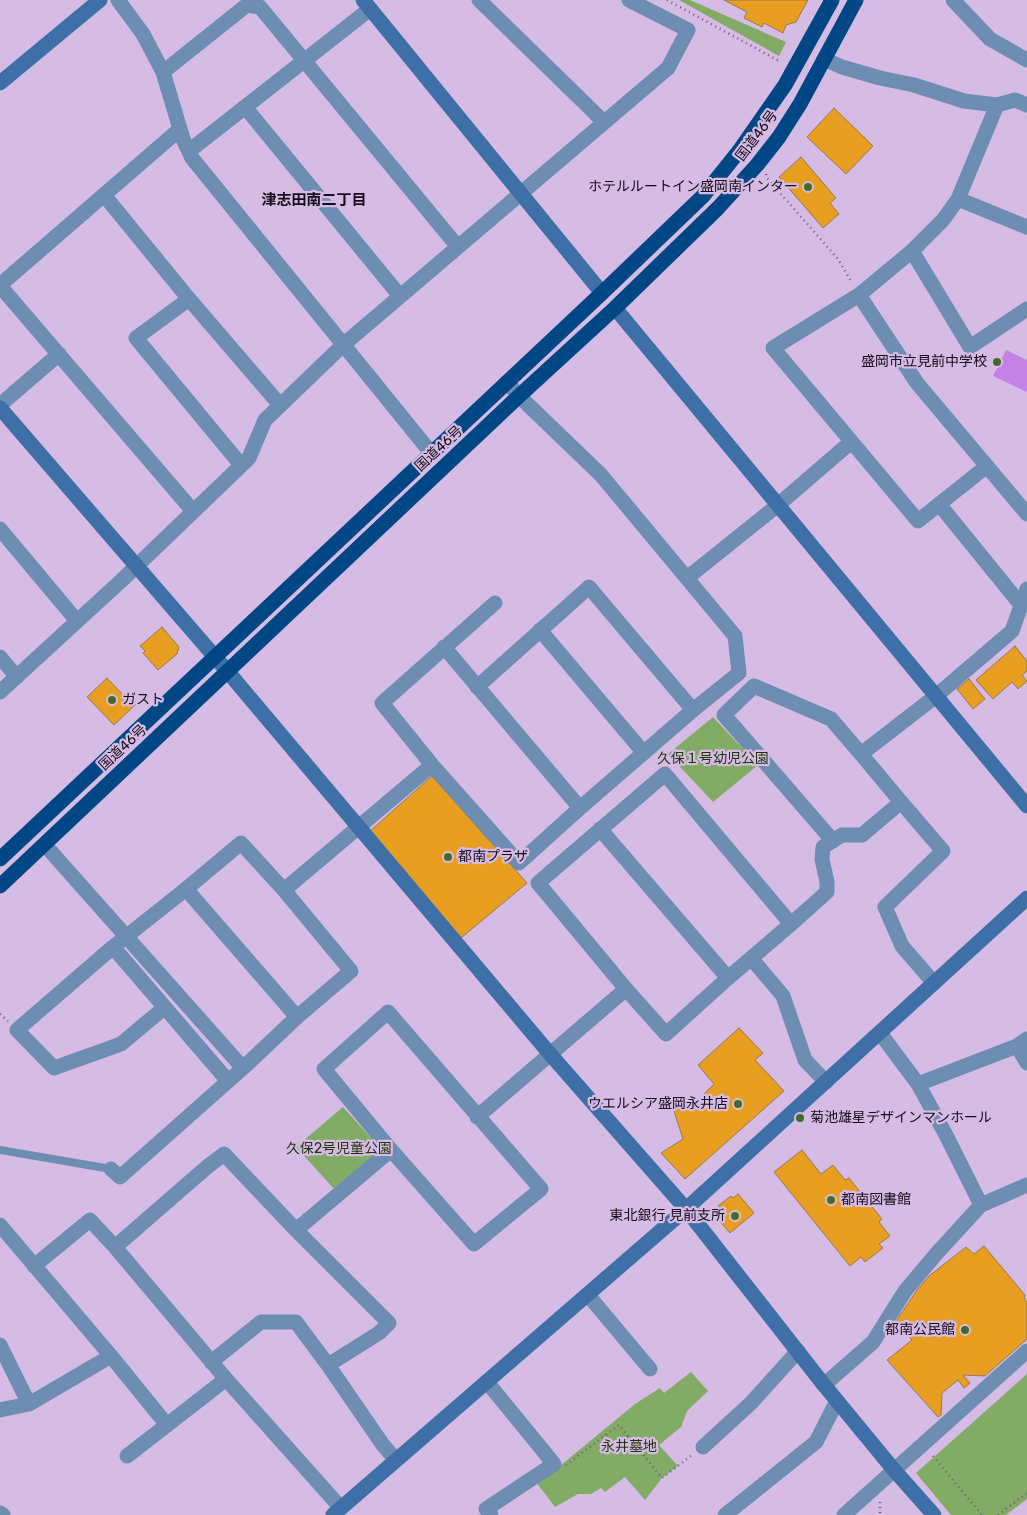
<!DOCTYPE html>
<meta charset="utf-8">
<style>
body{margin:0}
canvas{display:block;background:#d6bce5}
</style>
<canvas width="1027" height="1515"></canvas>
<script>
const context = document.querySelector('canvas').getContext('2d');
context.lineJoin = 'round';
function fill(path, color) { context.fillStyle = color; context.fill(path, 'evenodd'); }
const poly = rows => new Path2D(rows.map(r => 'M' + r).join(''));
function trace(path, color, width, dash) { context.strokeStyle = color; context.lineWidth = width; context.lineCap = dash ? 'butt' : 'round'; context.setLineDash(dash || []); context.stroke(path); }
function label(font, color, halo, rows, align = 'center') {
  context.font = font + ' Rubik,"Noto Sans JP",sans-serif'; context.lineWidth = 4.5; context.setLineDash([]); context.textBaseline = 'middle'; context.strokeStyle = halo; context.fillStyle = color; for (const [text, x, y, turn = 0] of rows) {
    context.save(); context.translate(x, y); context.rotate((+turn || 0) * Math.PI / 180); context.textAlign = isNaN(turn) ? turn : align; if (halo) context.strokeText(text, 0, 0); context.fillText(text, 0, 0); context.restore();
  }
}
fill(poly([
 [679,0,690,0,786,42,779,56],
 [713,717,758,765,713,802,668,754],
 [343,1107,383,1151,335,1190,296,1147],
 [691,1372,708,1391,687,1411,681,1427,659,1445,678,1466,662,1478,645,1500,625,1477,605,1492,601,1488,591,1494,578,1494,555,1507,536,1482,555,1470,635,1404,660,1388,664,1393],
 [1027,1374,1027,1499,1006,1515,951,1515,916,1473]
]), '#82ac65');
fill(poly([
 [1006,350,1027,360,1027,392,993,376]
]), '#c382e4');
const building = poly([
 [724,0,808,0,796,22,786,25,783,33,764,23,762,27,744,18,747,12,724,0],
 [834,108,873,146,846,174,807,137,834,108],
 [801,157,836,198,830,203,839,214,823,228,779,177,801,157],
 [162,627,179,647,177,654,158,670,143,653,145,651,140,646,162,627],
 [1015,646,1027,661,1027,671,1022,675,1027,681,1018,689,1012,682,993,699,976,680,1015,646],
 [107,678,125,697,128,694,137,703,114,725,87,697,107,678],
 [969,679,985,699,973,709,957,689,969,679],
 [432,776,527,883,461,938,370,831,432,776],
 [739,1028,763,1053,755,1060,784,1091,685,1179,661,1153,683,1139,674,1111,695,1100,702,1108,709,1101,704,1094,714,1084,698,1065,739,1028],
 [802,1150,821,1174,833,1165,845,1180,849,1178,882,1219,879,1222,890,1236,879,1244,883,1248,865,1262,861,1257,850,1266,774,1172,802,1150],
 [738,1194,754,1213,730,1233,718,1219,720,1208,718,1206,731,1196,733,1198,738,1194],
 [984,1246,1025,1295,1024,1298,1027,1302,1027,1339,985,1376,963,1375,970,1383,964,1388,958,1380,942,1393,941,1415,938,1417,887,1360,912,1340,896,1321,917,1290,929,1276,966,1247,974,1254,984,1246]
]);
fill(building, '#e89e20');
trace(building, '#967954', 1);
trace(poly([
 [667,0,781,62],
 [766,174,767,178,838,259,852,283],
 [0,1014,8,1021],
 [933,1456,982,1515],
 [566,1465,619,1425,662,1478,692,1455],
 [880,1502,880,1515],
 [998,1515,1027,1493]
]), '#6e5d77', 2.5, [1, 4]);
trace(poly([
 [0,1150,111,1169]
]), '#6d8db3', 8);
trace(poly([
 [118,0,143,34,163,72,183,139,192,158,432,454],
 [479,0,604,122],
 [953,0,990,39,1027,60],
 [824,59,842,67,880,78,914,85,964,101,997,105,1015,100,1027,105],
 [163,72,247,5,260,7,458,247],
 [245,107,400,296],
 [189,151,370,9],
 [104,195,189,299,280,405],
 [958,199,1027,227],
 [912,251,970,347,1027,309],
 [0,285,180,129],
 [0,286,193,511],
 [859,295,917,383,1027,514],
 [189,299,136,338,241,465],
 [0,405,59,354],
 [987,466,918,521,773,348,859,295,912,251,943,220,958,199,997,105],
 [939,504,1021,605],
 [0,529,77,621],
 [687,578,778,505,851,442],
 [495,603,382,703,432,765,519,863,580,808,693,710,739,673,735,636,601,475,519,396,507,382],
 [540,630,644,753],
 [444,647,580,808],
 [0,657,17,677],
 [477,687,589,587,693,710],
 [0,692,122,580,249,458,265,420,343,345,668,68,688,30,629,0],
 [901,802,943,851,885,907,902,946,934,983],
 [600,829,728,978],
 [833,841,724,715,754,686,831,719,861,754],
 [45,845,243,1068],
 [186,889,297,1017],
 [284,890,432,765],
 [791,924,665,774,538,883,626,989,666,1034,728,978,791,924,827,892,827,882,822,859,823,847,842,835,862,835,901,802,861,754,936,696,1012,631,1027,589],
 [113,947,228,1081],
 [751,958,783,996,805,1060,826,1082],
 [388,1012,541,1189,474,1244,391,1150,324,1069,388,1012],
 [880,1033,918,1084,946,1135,981,1205],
 [1017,1046,1027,1063],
 [918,1084,1017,1046,1027,1039],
 [477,1117,626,989],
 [111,1169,120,1177,243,1068,297,1017,351,971,284,890,241,843,186,889,113,947,17,1030,54,1068,121,1044,164,1008],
 [0,1225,111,1356],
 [296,1230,389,1323,379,1333,328,1365,383,1445,396,1460],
 [34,1266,90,1220,115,1247],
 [588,1295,650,1369],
 [0,1345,29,1404],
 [211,1362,261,1322,296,1322,328,1365],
 [487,1382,554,1464,486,1509,491,1515],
 [824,1385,873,1342,905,1291,937,1253,981,1205,1027,1185],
 [0,1410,29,1404,111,1356,167,1425,226,1379],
 [703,1447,751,1403,798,1351],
 [127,1456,167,1425],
 [341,1508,226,1379,115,1247,207,1167,224,1154,296,1230,391,1150],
 [0,1513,3,1515],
 [725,1515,816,1442,837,1401],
 [844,1515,1027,1351]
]), '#6d8db3', 15);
trace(poly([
 [363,0,602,293],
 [0,83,100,0],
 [615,308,1027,806],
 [0,408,228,672,550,1054,686,1209,824,1385,894,1470,934,1515],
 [333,1515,686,1209,1027,898]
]), '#3e6fa7', 15);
trace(poly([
 [0,859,602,293,703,196,739,151,785,85,832,0],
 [0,886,519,396,615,308,718,208,757,165,779,137,800,104,856,0]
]), '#014685', 15);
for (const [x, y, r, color] of [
 [808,187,5,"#446b25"],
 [997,362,5,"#446b25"],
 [112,700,5,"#446b25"],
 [448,857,5,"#446b25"],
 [738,1104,5,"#446b25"],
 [800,1118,5,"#446b25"],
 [831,1200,5,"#446b25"],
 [735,1216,5,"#446b25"],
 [965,1330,5,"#446b25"]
]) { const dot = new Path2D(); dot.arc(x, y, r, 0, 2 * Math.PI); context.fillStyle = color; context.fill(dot); trace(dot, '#d6bce5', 2); }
label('14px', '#150b19', '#d6bce5', [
 ["国道46号",757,136,-53],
 ["国道46号",439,449,-43],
 ["国道46号",123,748,-43]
]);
label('14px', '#150b19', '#d6bce5', [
 ["ホテルルートイン盛岡南インター",798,187],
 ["盛岡市立見前中学校",987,362],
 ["ガスト",122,700,"left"],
 ["都南プラザ",458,857,"left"],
 ["ウエルシア盛岡永井店",728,1104],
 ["菊池雄星デザインマンホール",810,1118,"left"],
 ["都南図書館",841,1200,"left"],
 ["東北銀行 見前支所",725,1216],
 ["都南公民館",955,1330]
], 'right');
label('14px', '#1d3408', '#d6bce5', [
 ["久保１号幼児公園",713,759],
 ["久保2号児童公園",339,1149],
 ["永井墓地",629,1447]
]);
label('bold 15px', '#150b19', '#d6bce5', [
 ["津志田南二丁目",314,201]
]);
</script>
